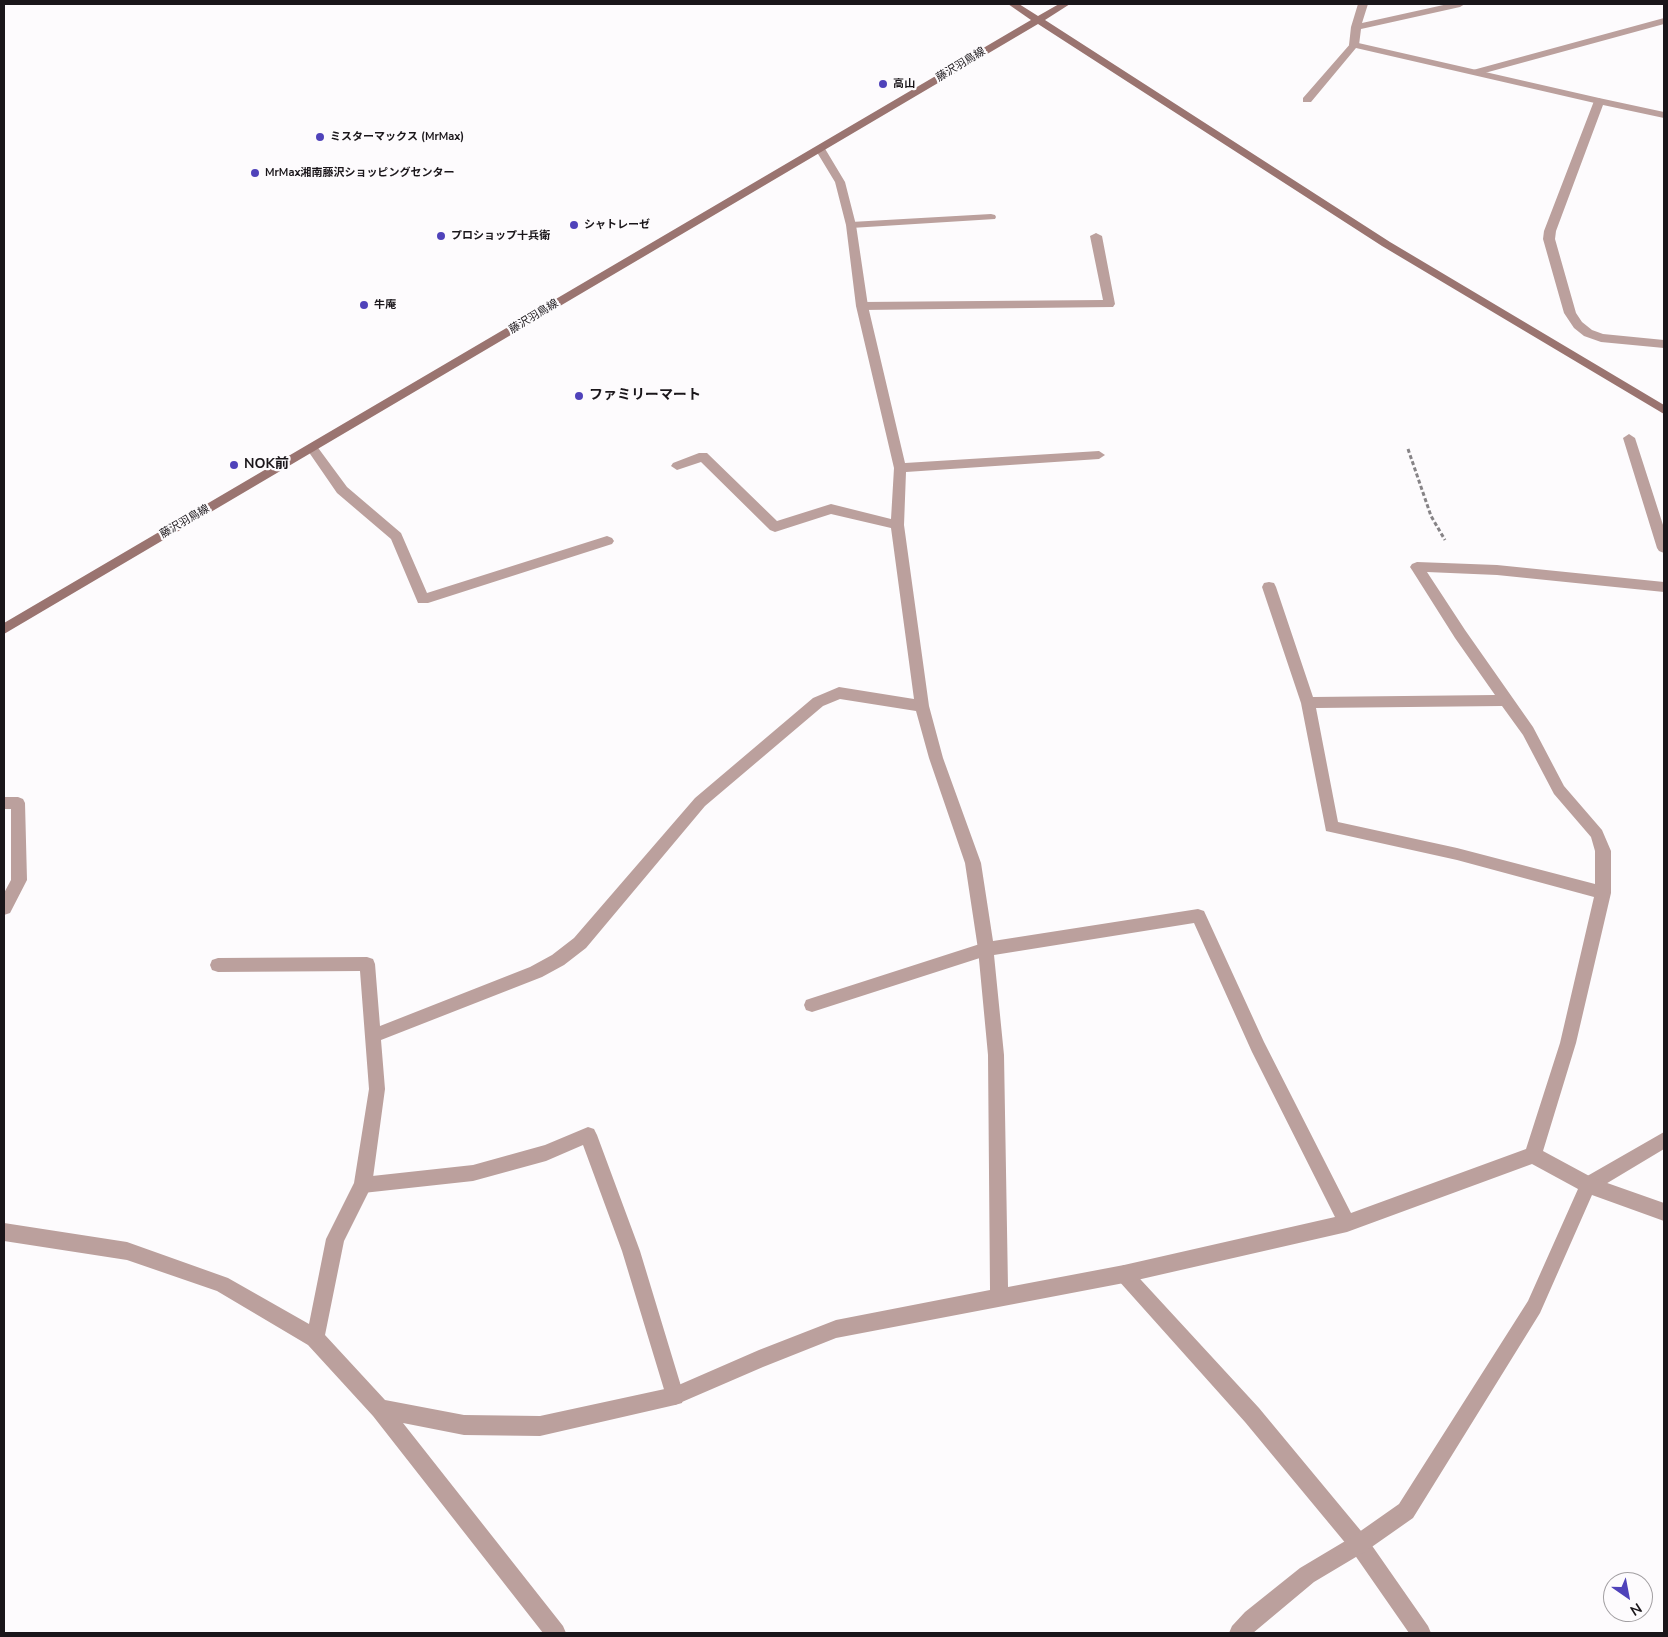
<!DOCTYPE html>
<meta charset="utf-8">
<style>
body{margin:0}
#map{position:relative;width:1668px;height:1637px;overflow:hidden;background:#fdfbfd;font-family:"Nunito Sans",sans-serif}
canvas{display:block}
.frame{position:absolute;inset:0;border:5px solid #1a161a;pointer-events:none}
.north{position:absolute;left:1603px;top:1572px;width:50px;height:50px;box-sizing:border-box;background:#fdfbfd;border:1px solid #a29fa2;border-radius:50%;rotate:147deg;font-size:14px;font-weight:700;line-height:20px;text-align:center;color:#1a161a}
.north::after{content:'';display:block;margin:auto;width:18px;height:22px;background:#4f42ba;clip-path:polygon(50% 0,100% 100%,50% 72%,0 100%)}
</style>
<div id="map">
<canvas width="1668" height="1637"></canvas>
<div class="frame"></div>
<div class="north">N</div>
</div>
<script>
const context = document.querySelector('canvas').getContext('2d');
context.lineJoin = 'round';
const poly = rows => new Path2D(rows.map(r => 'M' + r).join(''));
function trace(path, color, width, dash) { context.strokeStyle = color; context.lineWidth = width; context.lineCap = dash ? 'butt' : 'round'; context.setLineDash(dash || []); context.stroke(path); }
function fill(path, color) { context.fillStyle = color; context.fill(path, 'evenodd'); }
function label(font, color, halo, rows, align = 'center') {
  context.font = font + ' "Nunito Sans","Noto Sans JP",sans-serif'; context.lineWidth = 4.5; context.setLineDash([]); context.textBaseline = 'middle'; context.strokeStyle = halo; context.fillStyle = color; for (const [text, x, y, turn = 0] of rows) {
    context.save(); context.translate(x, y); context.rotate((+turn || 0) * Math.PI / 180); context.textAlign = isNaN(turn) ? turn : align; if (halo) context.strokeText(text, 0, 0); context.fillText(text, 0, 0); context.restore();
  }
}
trace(poly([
 [1408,449,1431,516,1445,540]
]), '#868386', 3, [4, 2.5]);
fill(poly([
 [1354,42,1599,98,1604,101,1599,104,1356,48,1311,102,1303,102,1303,98,1351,43,1354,42],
 [991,214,995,215,996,217,995,219,851,228,846,225,851,222,991,214],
 [1096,233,1102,236,1115,304,1113,307,862,310,856,306,862,302,1103,300,1090,236,1096,233],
 [986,942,992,944,994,949,992,954,986,956,812,1012,806,1010,804,1005,806,1000,812,998,986,942],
 [588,1127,594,1129,597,1135,640,1251,684,1396,682,1403,675,1405,668,1403,666,1396,622,1251,583,1145,546,1161,473,1181,363,1193,357,1191,354,1185,357,1179,363,1177,473,1165,545,1145,588,1127],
 [1664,1132,1664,1149,1594,1191,1588,1193,1582,1191,1579,1185,1582,1179,1664,1132],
 [1124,1265,1130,1268,1259,1408,1366,1537,1428,1626,1431,1633,1409,1633,1352,1551,1245,1422,1118,1280,1115,1274,1118,1268,1124,1265]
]), '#bba09d');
fill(poly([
 [1358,4,1368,4,1362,23,1448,4,1465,4,1460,7,1361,29,1359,45,1354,48,1349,45,1351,27,1358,4],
 [1664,18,1664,24,1481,74,1477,75,1472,72,1473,70,1664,18],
 [1599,98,1664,112,1664,118,1603,105,1556,231,1555,239,1576,313,1582,322,1592,330,1603,334,1664,340,1664,348,1601,342,1584,336,1574,328,1564,313,1543,239,1544,231,1594,101,1599,98],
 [820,146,824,147,845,182,856,225,868,306,905,463,1099,451,1105,455,1099,459,906,472,904,525,929,706,943,758,981,863,993,941,1198,909,1204,911,1264,1042,1351,1213,1526,1149,1560,1043,1594,897,1457,860,1326,831,1301,703,1262,587,1264,583,1269,582,1274,583,1276,587,1313,697,1495,695,1455,638,1412,570,1410,567,1412,564,1417,562,1497,565,1664,582,1664,592,1497,575,1427,572,1465,630,1533,727,1564,786,1602,830,1611,851,1611,893,1576,1043,1543,1151,1593,1178,1664,1203,1664,1221,1592,1195,1540,1313,1413,1518,1366,1551,1314,1582,1253,1633,1229,1633,1232,1626,1245,1612,1300,1568,1352,1537,1399,1504,1528,1301,1578,1189,1532,1164,1347,1232,1124,1283,836,1338,763,1367,675,1405,540,1436,464,1435,403,1423,563,1626,566,1633,543,1633,373,1416,308,1345,217,1291,127,1260,4,1241,4,1223,127,1242,228,1278,309,1324,326,1239,354,1183,369,1089,360,971,218,972,212,970,210,965,212,960,218,958,367,957,373,959,375,964,380,1026,530,967,552,955,574,938,695,798,813,698,839,687,914,699,891,528,831,514,775,532,770,530,701,462,677,470,671,466,673,463,699,453,707,453,777,521,831,504,891,519,894,468,856,306,846,225,835,182,815,149,820,146],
 [840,699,916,711,929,758,965,863,978,949,988,1055,990,1290,836,1320,759,1350,674,1387,540,1416,464,1415,385,1400,325,1335,344,1241,372,1185,385,1089,381,1040,542,977,564,965,586,948,705,806,823,706,840,699],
 [1502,706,1523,735,1554,794,1591,837,1595,851,1595,884,1457,848,1338,822,1316,708,1502,706],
 [1194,923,1252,1052,1335,1217,1124,1265,1008,1287,1004,1055,994,955,1194,923],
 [1629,434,1635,438,1664,528,1664,553,1659,551,1657,548,1623,438,1629,434],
 [312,444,316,445,347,487,401,533,427,593,607,536,612,538,614,541,612,544,428,603,418,603,391,539,337,493,306,448,312,444],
 [4,797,18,797,23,799,25,803,27,880,10,913,4,915,4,893,11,880,11,809,4,809,4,797]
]), '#bba09d');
fill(poly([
 [1008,4,1019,4,1038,16,1059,4,1070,4,1045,20,1390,242,1664,405,1664,414,1382,246,1038,24,4,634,4,623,1031,20,1008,4]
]), '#9a7470');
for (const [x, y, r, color] of [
 [883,84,5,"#4f42ba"],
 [320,137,5,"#4f42ba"],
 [255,173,5,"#4f42ba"],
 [574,225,5,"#4f42ba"],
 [441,236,5,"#4f42ba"],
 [364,305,5,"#4f42ba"],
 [579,396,5,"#4f42ba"],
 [234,465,5,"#4f42ba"]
]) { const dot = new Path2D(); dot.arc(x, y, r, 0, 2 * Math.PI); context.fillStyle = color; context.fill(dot); trace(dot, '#fdfbfd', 2); }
label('11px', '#1a161a', '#fdfbfd', [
 ["藤沢羽鳥線",961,65,-31],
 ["藤沢羽鳥線",534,317,-31],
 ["藤沢羽鳥線",185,522,-30]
]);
label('bold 11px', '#1a161a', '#fdfbfd', [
 ["高山",893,84],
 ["ミスターマックス (MrMax)",330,137],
 ["MrMax湘南藤沢ショッピングセンター",265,173],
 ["シャトレーゼ",584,225],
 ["プロショップ十兵衛",451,236],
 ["牛庵",374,305]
], 'left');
label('bold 14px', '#1a161a', '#fdfbfd', [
 ["ファミリーマート",589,396],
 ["NOK前",244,465]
], 'left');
</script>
